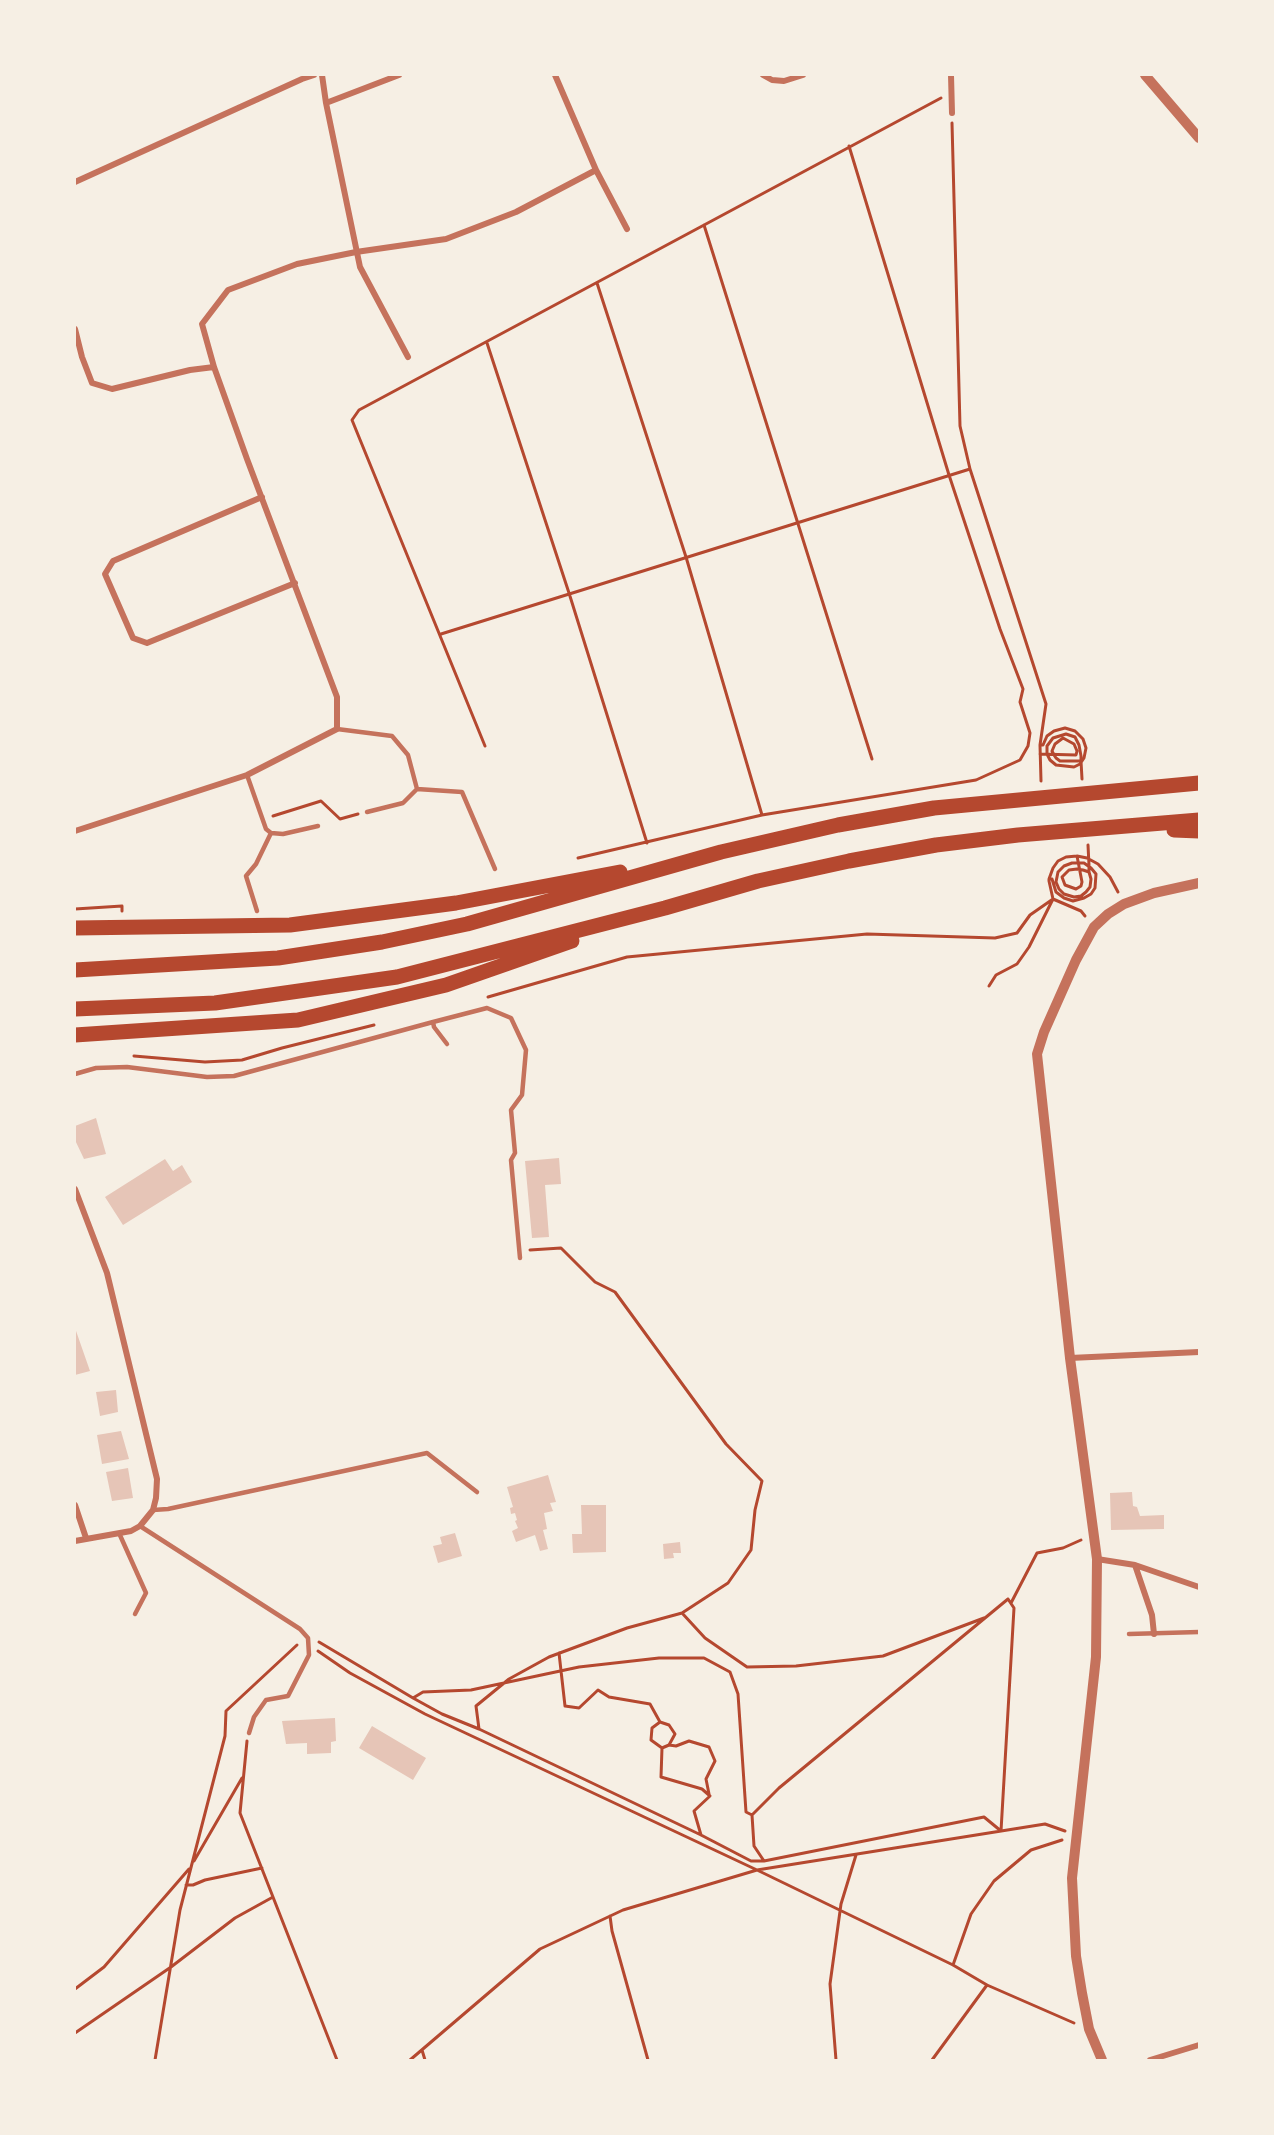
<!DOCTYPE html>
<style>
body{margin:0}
#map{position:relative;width:1274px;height:2135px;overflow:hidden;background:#f6efe4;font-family:Overpass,sans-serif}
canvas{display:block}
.frame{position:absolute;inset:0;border:76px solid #f6efe4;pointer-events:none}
</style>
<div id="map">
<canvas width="1274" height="2135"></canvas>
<div class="frame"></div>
</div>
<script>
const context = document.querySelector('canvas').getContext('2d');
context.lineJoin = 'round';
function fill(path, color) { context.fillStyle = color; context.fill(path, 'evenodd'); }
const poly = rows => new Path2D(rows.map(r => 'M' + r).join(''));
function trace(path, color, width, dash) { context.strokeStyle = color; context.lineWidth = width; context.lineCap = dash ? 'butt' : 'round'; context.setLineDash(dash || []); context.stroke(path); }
fill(poly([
 [96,1118,106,1154,84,1159,75,1140,75,1126],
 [559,1158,561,1184,545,1185,549,1237,532,1238,525,1161],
 [165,1159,173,1171,182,1165,192,1182,123,1225,105,1197],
 [75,1328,90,1371,75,1375],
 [116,1390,118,1412,100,1416,96,1392],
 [121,1431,129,1459,102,1464,97,1435],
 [128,1468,133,1498,112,1501,106,1472],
 [548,1475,556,1502,550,1503,553,1511,544,1513,547,1529,543,1530,548,1549,540,1551,535,1535,516,1542,512,1531,518,1528,515,1521,517,1520,515,1513,511,1514,510,1508,513,1507,507,1487],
 [1132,1492,1133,1506,1137,1507,1140,1516,1164,1515,1164,1529,1111,1530,1110,1493],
 [581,1505,606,1505,606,1552,573,1553,572,1534,582,1534],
 [455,1533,462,1556,438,1563,433,1546,442,1544,440,1537],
 [680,1542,681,1553,673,1553,674,1558,664,1559,663,1544],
 [335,1718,336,1741,331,1742,331,1753,307,1754,307,1743,286,1744,282,1721],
 [372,1726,426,1758,413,1780,359,1748]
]), '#e6c5b7');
trace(poly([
 [952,123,960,426,970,469,1046,704,1040,745,1041,781],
 [704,225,872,759],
 [487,343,569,593,647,843],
 [441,634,970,469],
 [1040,745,1043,745,1047,736,1054,731,1065,728,1075,731,1083,739,1086,748,1084,758,1080,764,1074,767,1056,765,1050,760,1047,754,1047,746,1053,738,1066,734,1075,737,1079,745,1081,756,1081,761,1082,779],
 [485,746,352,420,359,410,941,98],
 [1040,754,1076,755,1077,751,1074,744,1063,738,1055,744,1052,751,1054,755,1056,758,1060,761,1081,761],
 [762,815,976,780,1020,760,1028,746,1030,733,1020,702,1023,689,1000,629,949,475,849,146],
 [273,816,321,801,340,819,358,814],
 [1077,856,1082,882,1081,886,1076,889,1065,885,1062,877,1069,870,1077,869,1083,870,1089,872],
 [578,858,762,815,686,557,597,283],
 [1049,879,1053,868,1058,861,1066,857,1077,856,1087,858,1098,864,1110,877,1118,892],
 [1052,879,1056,892,1064,898,1073,901,1084,898,1091,894,1095,888,1096,874,1091,868,1084,863,1072,863,1064,866,1058,872,1056,882,1059,889,1064,894,1074,897,1081,896,1086,892,1090,887,1091,879,1089,872,1089,865,1088,845],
 [75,909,122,906,122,911],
 [989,986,996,975,1017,964,1029,947,1053,899,1049,881,1049,879,1052,879],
 [488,997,627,957,867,934,995,938,1017,933,1030,915,1053,899,1081,911,1085,916],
 [134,1056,205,1062,242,1060,282,1048,374,1025],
 [530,1250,561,1248,595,1282,615,1292,726,1444,762,1481,755,1510,751,1550,728,1583,682,1613],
 [1008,1599,1014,1608,1001,1831,984,1817,764,1861,754,1846,752,1815,779,1788,1008,1599],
 [1011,1603,1037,1553,1063,1548,1081,1540],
 [319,1642,413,1698,423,1692,471,1690,579,1667,659,1658,704,1658,730,1672,738,1694,746,1812,752,1815],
 [318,1651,350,1673,425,1714,757,1870,953,1965,987,1985,1074,2023],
 [559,1653,565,1706,579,1708,598,1690,609,1697,650,1704,660,1722,652,1728,651,1740,662,1748,661,1777,702,1789,710,1796,694,1811,701,1835],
 [413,1698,442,1714,479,1729],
 [660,1722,669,1725,675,1734,669,1745],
 [247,1741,240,1813,337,2060],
 [662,1748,669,1745,676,1746,689,1741,709,1747,715,1761,706,1779,709,1794],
 [194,1861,242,1778],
 [764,1861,751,1861,701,1835,479,1729,476,1706,509,1679,549,1657,627,1628,682,1613,705,1638,747,1667,796,1666,883,1656,984,1618],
 [186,1885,193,1885,205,1880,262,1868],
 [610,1916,612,1931,648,2060],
 [953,1965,971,1914,994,1881,1031,1850,1062,1840],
 [75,1989,104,1967,189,1869],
 [75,2033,171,1967,235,1918,273,1897],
 [422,2050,425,2060],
 [155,2060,180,1910,225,1736,226,1711,297,1645],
 [410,2060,540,1949,623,1910,757,1870,1045,1824,1065,1831],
 [836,2060,830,1984,841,1904,856,1855],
 [932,2060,987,1985]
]), '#b5482f', 3);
trace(poly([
 [337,729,392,736,408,755,417,789,403,803,367,812],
 [247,775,266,829,271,833,283,834,318,826],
 [417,789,462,792,495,869],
 [257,911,246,876,256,864,271,833],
 [433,1022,487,1008,511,1018,526,1050,522,1095,511,1110,515,1153,511,1160,520,1258],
 [75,1074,96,1068,127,1067,207,1077,234,1076,433,1022,434,1027,447,1044],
 [153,1510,168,1509,427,1453,477,1492],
 [140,1526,300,1629,308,1638,309,1655,288,1696,266,1700,254,1717,249,1733],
 [119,1533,146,1593,135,1614],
 [1129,1634,1199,1632]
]), '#c5725c', 4.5);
trace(poly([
 [322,75,326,103,360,267,408,357],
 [555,75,596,170,627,229],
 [763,75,772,80,784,81,803,75],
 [951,75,952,113],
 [326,103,399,75],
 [75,182,302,79,314,75],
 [75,329,82,357,92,383,112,389,190,370,214,367],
 [262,497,113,561,105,574,133,638,147,643,295,583],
 [75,831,247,775,337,729,337,697,247,459,214,367,202,324,228,290,297,264,356,252,446,239,516,212,596,170],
 [75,1189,107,1273,157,1479,156,1498,153,1510,140,1526,131,1531,75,1541],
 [1070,1358,1199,1352],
 [75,1505,86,1538],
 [1097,1559,1135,1565,1199,1587],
 [1135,1565,1152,1615,1154,1634],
 [1150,2060,1199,2045]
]), '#c5725c', 6);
trace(poly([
 [1145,75,1199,138],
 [1102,2060,1089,2029,1082,1993,1076,1956,1072,1878,1096,1657,1097,1559,1070,1358,1037,1054,1044,1032,1076,960,1094,927,1108,914,1124,904,1154,893,1199,883]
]), '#c5725c', 10);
trace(poly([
 [1174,830,1199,831],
 [75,928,290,925,456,903,620,872],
 [75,970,278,958,382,942,467,924,721,852,838,825,934,808,1199,783],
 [75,1009,215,1003,397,977,665,908,758,881,849,861,936,845,1018,835,1199,820],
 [75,1035,298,1020,446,985,572,941]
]), '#b5482f', 15);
</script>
